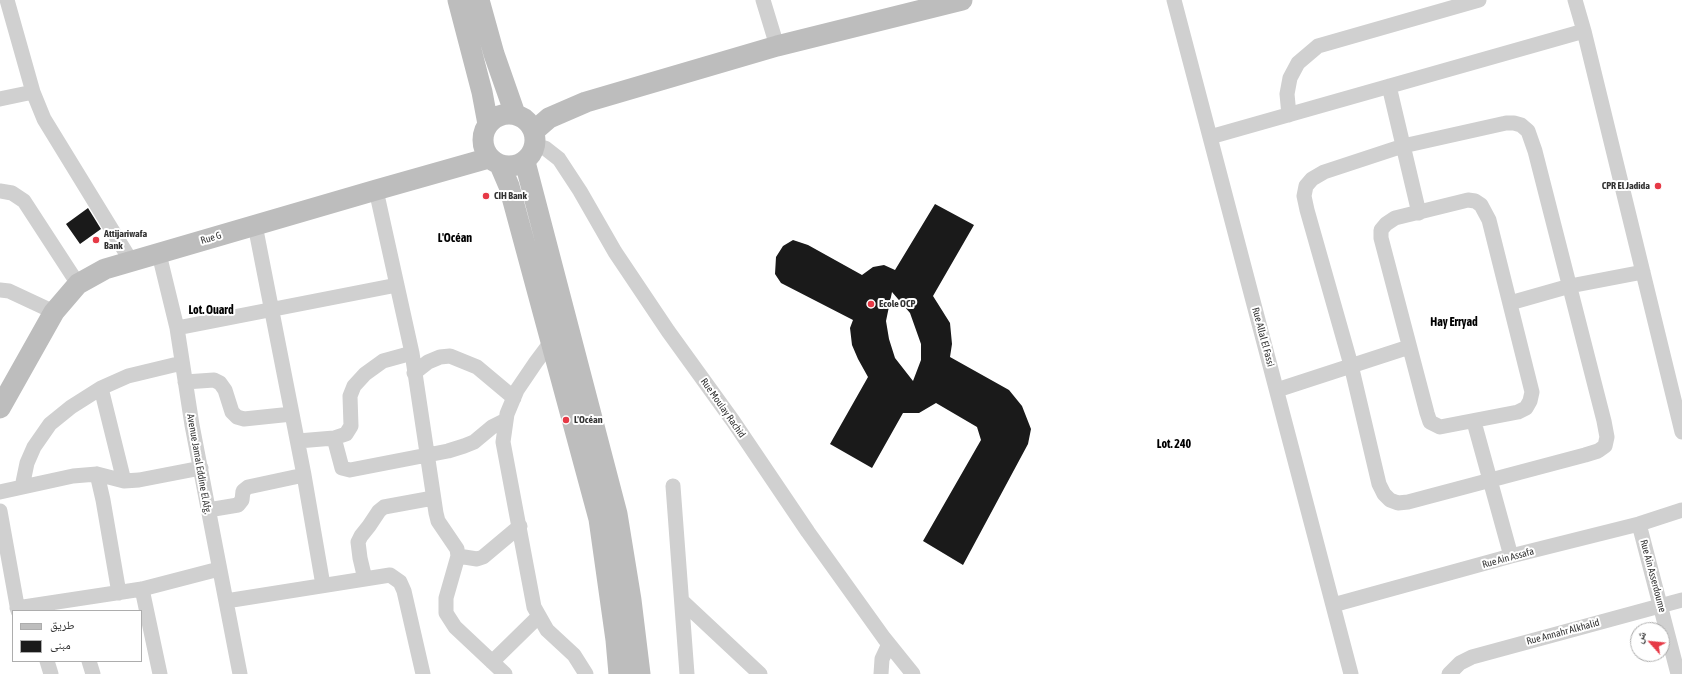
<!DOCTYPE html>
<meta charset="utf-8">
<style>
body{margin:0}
#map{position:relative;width:1682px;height:674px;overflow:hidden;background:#fff;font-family:"Asap Condensed","Noto Naskh Arabic",sans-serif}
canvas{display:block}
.legend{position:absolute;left:12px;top:610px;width:130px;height:52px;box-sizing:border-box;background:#fff;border:1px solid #adadad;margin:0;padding:5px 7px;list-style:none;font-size:12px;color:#333}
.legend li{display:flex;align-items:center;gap:8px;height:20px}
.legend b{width:20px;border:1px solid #adadad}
.north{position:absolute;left:1630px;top:622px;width:40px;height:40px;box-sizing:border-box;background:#fff;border:1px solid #adadad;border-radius:50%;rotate:297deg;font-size:11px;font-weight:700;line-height:16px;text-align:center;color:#333}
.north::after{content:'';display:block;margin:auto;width:14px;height:18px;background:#e63946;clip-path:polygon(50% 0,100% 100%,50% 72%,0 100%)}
</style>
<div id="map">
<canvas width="1682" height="674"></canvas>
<ul class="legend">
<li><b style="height:5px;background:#bdbdbd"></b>طريق</li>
<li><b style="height:11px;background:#1a1a1a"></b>مبنى</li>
</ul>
<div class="north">ش</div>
</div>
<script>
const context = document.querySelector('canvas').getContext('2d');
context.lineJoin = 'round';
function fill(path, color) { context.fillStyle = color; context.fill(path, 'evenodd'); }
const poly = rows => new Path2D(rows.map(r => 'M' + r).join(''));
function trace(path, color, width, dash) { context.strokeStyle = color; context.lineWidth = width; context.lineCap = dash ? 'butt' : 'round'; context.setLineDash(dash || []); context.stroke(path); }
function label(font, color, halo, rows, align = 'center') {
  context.font = font + ' "Asap Condensed",sans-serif'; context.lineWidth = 4; context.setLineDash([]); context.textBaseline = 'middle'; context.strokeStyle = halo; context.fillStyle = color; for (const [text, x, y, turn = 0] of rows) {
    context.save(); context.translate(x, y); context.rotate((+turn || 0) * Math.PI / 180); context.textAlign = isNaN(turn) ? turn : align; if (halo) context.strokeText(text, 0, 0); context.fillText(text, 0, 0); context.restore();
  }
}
fill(poly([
 [935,204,974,225,933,296,950,323,952,344,950,357,1009,390,1022,406,1031,429,1028,444,963,565,923,541,981,440,977,427,936,403,919,413,903,413,872,468,830,444,868,377,858,359,852,345,850,328,853,320,781,283,775,274,776,257,783,246,793,240,808,245,862,275,873,267,884,265,895,270],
 [892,292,910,313,921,344,921,360,913,381,895,358,889,339,886,321],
 [88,208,101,229,80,244,66,224]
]), '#1a1a1a');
trace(poly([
 [7,0,33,92,44,119,131,261],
 [763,0,777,46],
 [1174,0,1351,674],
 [1575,0,1584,31,1682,432],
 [1389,86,1419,213],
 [0,99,33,92],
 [1289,115,1287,94,1290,78,1298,63,1318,46,1479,0],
 [1506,123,1514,123,1521,125,1528,131,1535,151,1604,421,1607,437,1605,446,1598,451,1585,455,1408,502,1398,503,1390,500,1384,494,1379,484,1351,365,1307,210,1304,196,1306,186,1312,179,1324,172,1403,146,1506,123],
 [1210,137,1584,31],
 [535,146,545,148,559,159,580,191,615,252,668,331,733,421,808,532,884,638,913,674],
 [376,190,412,353,436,513,438,521,457,549,458,556,446,598,446,613,455,627,505,674],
 [0,191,12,193,24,201,78,284],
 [1468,200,1475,201,1481,205,1489,220,1532,392,1530,401,1526,408,1518,412,1440,427,1430,422,1427,413,1381,238,1381,230,1386,224,1395,218,1468,200],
 [255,225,304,475,323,585],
 [159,254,177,328,192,425,240,674],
 [0,290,9,291,54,312],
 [1510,303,1570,286,1643,272],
 [177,328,397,285],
 [551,342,536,362,517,390,507,414,503,442,534,607,547,630,574,655,586,674],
 [414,373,428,362,440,357,450,356,477,367,514,398],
 [185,382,214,380,220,383,225,390,232,412,237,417,244,419,292,414],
 [101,388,124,481],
 [1277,390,1409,347],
 [1474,422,1511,556],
 [334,438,342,468,350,470,448,451,464,446,474,442,492,427,506,420],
 [298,441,334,438,346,434,351,426,350,396,354,386,365,374,383,361,412,353],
 [97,474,103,500,119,593],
 [673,486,687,674],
 [22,487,27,463,34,447,50,424,71,407,101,388,128,376,182,363],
 [0,492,73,476,97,474,124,481,139,480,201,468],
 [208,510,238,505,242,500,243,491,248,487,304,475],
 [0,511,18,611],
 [1639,524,1678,674],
 [458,556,477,559,483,557,520,526],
 [365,579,360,558,358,542,361,536,369,526,379,511,384,507,433,498],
 [142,589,160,674],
 [226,601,390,575,400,582,404,591,423,674],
 [682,601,760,674],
 [1333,605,1511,556,1639,524,1682,510],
 [17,608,142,589,219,569],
 [47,661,51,674],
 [89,661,93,674],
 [492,662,539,616],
 [881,674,882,659,889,644],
 [1449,674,1460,663,1472,657,1682,600]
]), '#d0d0d0', 15);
trace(poly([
 [458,0,482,92,488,124],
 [479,0,494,54,515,114],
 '483 140a26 26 0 1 1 52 0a26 26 0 1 1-52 0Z',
 [534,131,549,118,586,102,777,46,962,0],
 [525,162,617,514,631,600,640,674],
 [500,165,509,186,599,519,616,640,619,674],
 [0,408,54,312,78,284,105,269,376,190,489,158]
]), '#bdbdbd', 21);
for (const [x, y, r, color] of [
 [1658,186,4,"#e63946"],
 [486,196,4,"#e63946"],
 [96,240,4,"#e63946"],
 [871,304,4,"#e63946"],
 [566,420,4,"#e63946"]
]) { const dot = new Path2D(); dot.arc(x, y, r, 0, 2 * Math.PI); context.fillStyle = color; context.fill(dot); trace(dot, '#fff', 1.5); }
label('bold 10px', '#333', '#fff', [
 ["CPR El Jadida",1650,186,"right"],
 ["CIH Bank",494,196],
 ["Attijariwafa",104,234],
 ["Bank",104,246],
 ["Ecole OCP",879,304],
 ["L'Océan",574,420]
], 'left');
label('10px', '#333', '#fff', [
 ["Rue G",211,238,-17],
 ["Rue Allal El Fassi",1263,337,75],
 ["Rue Moulay Rachid",723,408,55],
 ["Avenue Jamal Eddine El Afg.",199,464,80],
 ["Rue Ain Assafa",1508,558,-15],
 ["Rue Ain Asserdoume",1653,576,75],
 ["Rue Annahr Alkhalid",1563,632,-15]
]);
label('bold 12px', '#000', '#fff', [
 ["L'Océan",455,238],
 ["Lot. Ouard",211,310],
 ["Hay Erryad",1454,322],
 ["Lot. 240",1174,444]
]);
</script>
